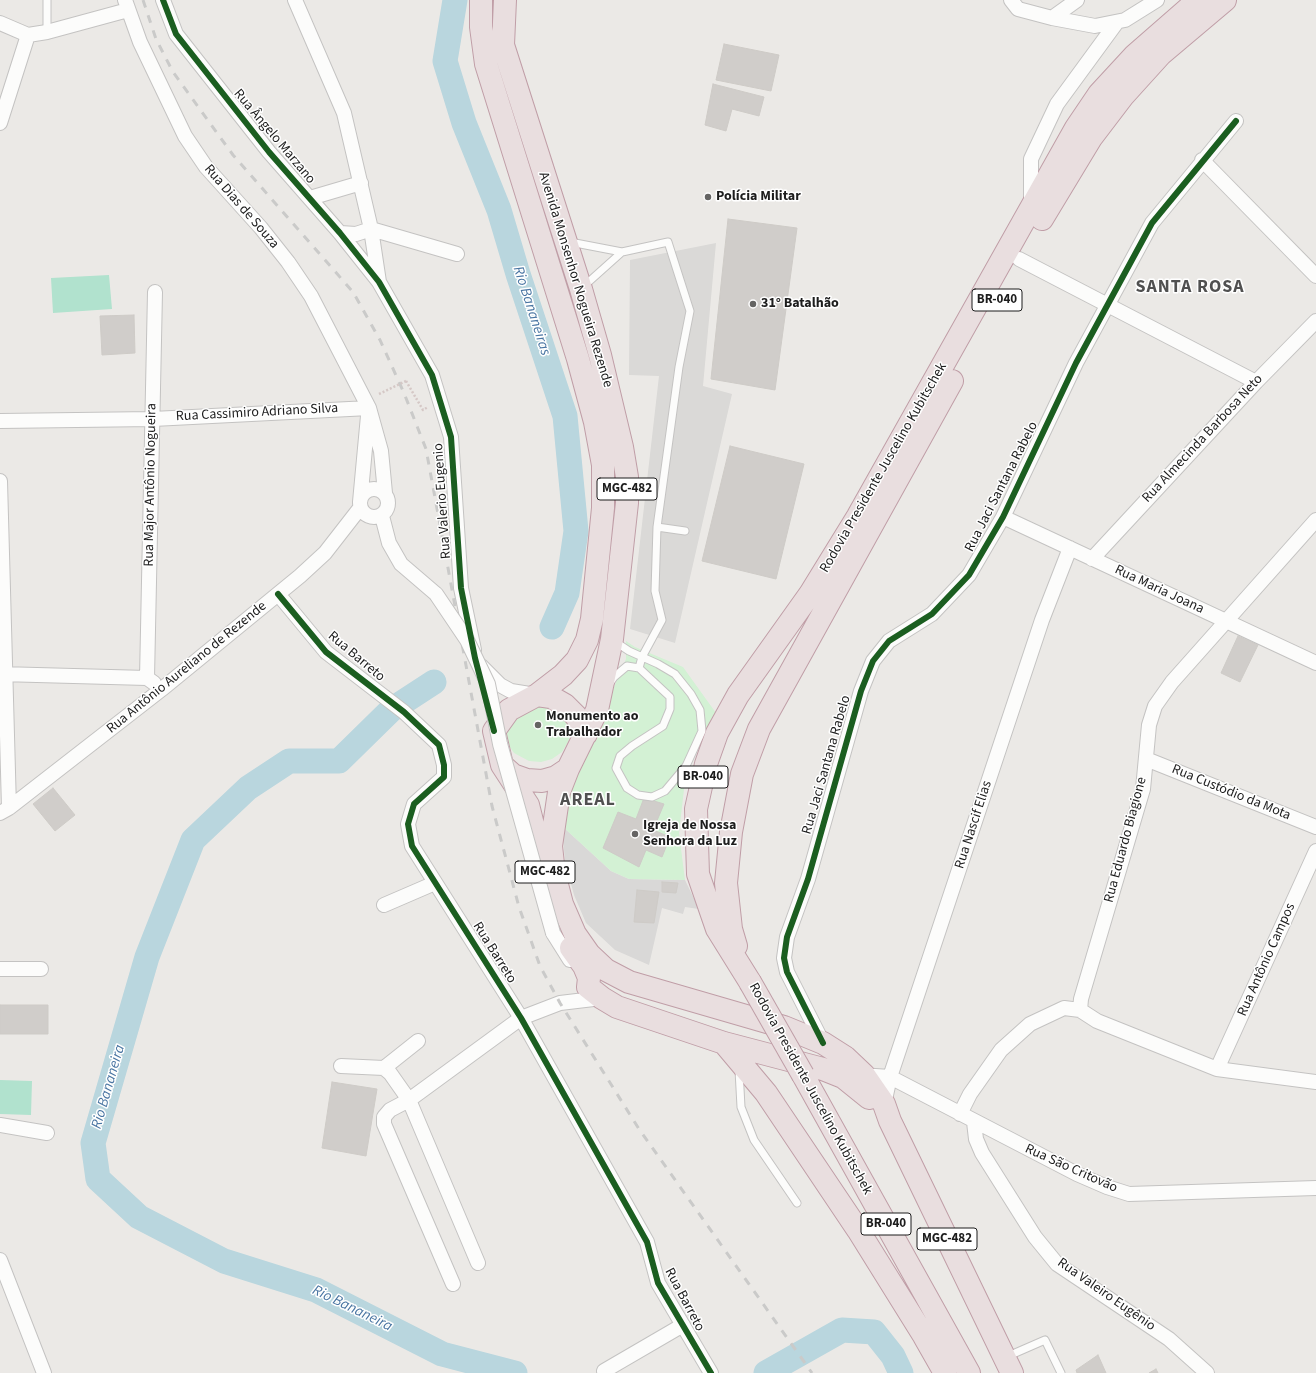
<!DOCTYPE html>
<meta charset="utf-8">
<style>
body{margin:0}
canvas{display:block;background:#ebe9e6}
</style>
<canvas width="1316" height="1373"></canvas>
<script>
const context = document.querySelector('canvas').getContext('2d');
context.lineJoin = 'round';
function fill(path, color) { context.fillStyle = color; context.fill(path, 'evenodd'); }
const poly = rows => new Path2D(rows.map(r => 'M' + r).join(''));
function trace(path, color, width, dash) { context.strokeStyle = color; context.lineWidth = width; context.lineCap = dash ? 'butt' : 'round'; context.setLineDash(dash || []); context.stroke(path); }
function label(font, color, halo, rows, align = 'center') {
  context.font = font + ' "Source Sans 3",sans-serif'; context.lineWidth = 3; context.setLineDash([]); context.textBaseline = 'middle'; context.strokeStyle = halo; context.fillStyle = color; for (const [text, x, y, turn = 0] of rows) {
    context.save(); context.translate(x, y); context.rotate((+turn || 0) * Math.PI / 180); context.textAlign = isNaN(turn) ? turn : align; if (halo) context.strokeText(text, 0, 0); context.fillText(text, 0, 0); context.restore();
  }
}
fill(poly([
 [716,243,703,386,732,394,675,643,630,629,659,376,629,375,630,260]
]), '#dad9d7');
fill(poly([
 [562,826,611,871,629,879,685,880,699,909,685,907,683,914,662,908,649,965,615,950,586,923,574,895,565,861]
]), '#d9d8d7');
fill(poly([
 [626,641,635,647,683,667,716,713,686,772,679,833,685,880,629,879,611,871,562,826,564,803,626,659],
 [539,695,571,723,571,734,568,742,562,752,552,759,541,762,529,761,514,753,507,743,504,720]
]), '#d3f1d4');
fill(poly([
 [109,275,112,309,53,313,51,278],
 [0,1080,32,1081,31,1115,0,1114]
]), '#b1e2ce');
trace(poly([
 [455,0,445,61,464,123,499,210,518,274,565,416,576,531,567,593,552,627],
 [434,682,391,710,339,761,289,761,248,788,193,840,147,957,93,1143,98,1179,139,1217,224,1261,316,1290,442,1354,515,1373],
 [766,1373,842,1330,874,1332,893,1356,901,1373]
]), '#b9d6de', 25);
const building = poly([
 [724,44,779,55,771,91,716,80,724,44],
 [713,84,764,97,759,116,732,109,726,131,705,125,713,84],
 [728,219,797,228,775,390,711,379,728,219],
 [134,315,135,353,102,355,100,316,134,315],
 [730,446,804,464,776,579,702,561,730,446],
 [1238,636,1258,645,1240,682,1221,673,1238,636],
 [53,788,75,815,55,831,33,804,53,788],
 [644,798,664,804,653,830,670,837,662,857,646,850,639,867,603,848,618,812,636,819,644,798],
 [662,882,678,883,676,893,662,892,662,882],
 [637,890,659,892,654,923,634,922,637,890],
 [0,1005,48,1005,48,1034,0,1034,0,1005],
 [332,1082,377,1089,366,1156,322,1148,332,1082],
 [1098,1355,1106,1373,1077,1373,1076,1370,1098,1355],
 [1156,1369,1158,1373,1149,1373,1156,1369]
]);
fill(building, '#d0cdca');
trace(building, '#cecbc7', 1);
const lane = poly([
 [47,0,47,32],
 [570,242,622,252,584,286],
 [622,252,668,242,690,311,679,367,657,527,655,591,662,620,642,657,639,668],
 [657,527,685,531],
 [610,683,614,677,627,666,639,668,670,697,670,709,663,726,632,746,620,756,616,768,627,788,638,795,652,797,665,791,686,766,702,731,700,710,691,694,675,674,658,664,629,651,614,641],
 [739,1070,741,1107,754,1140,797,1203],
 [1006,1357,1045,1340,1061,1373]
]);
const street = poly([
 [125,0,140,42,185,136,206,167,261,228,288,262,311,296,369,408,381,451,385,493],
 [163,0,176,34,269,152,340,233,379,282,432,375,451,437,461,588,474,650],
 [295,0,344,113,371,229,379,282],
 [1011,0,1018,9,1052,18,1095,26,1125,20,1157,0],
 [1052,18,1077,0],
 [0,23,28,35,47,32,128,10],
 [0,123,28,35],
 [1202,160,1316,276],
 [310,198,361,183],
 [1031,204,1031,159,1057,104,1117,22],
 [340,233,356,234,371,229,457,254],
 [1019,259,1256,382],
 [0,421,153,419,369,408],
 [0,481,9,808],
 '360 503a14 14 0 1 1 28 0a14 14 0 1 1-28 0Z',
 [360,502,368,416],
 [382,516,389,543,401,564,436,594],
 [1003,517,1316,663],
 [1092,559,1256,382,1316,321],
 [278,594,326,652,404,712,439,745,444,765,444,777,414,804,408,824,412,846,521,1018,647,1242,658,1283,711,1373],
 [481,666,500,685,511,691,536,695],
 [0,674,147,678,154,683],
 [147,678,155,292],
 [1146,759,1316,827],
 [0,813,9,808,162,689,300,576,325,553,360,508],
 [384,905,435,883],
 [553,933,570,960],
 [0,969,41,969],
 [1080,1010,1081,999,1143,789,1149,725,1155,706,1172,682,1316,520],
 [823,1043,787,972,784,958,787,937,808,879,861,691,873,661,889,641,932,614,969,575,1003,517,1076,363,1152,223,1236,121],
 [341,1066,384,1068,390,1073,409,1100,478,1263],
 [384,1068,418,1041],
 [1217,1069,1316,851],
 [860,1075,890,1077,1077,1174,1107,1187,1129,1194,1316,1188],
 [884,1104,890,1077,1042,620,1070,548],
 [960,1114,970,1094,1001,1050,1030,1024,1064,1008,1080,1010,1097,1021,1217,1069,1316,1082],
 [974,1122,976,1139,982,1153,1035,1237,1057,1264,1169,1339,1207,1373],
 [0,1125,47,1133],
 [0,1260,44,1373],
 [453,1284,384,1124,384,1117,390,1110,409,1100,521,1018,560,1003,602,998],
 [604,1371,683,1325]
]);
const highway = poly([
 [481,0,481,27,486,64,578,359,595,422,603,465,603,508,592,619,587,640,577,660,563,675,537,695],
 [505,0,503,45,581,289,600,355,622,447,627,477,627,503,612,639,597,710,568,769,559,792,551,846,554,873,562,904,575,934,589,954,606,970,629,982,784,1027,823,1043,845,1057,864,1075,884,1104,890,1121,1012,1373],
 [1042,219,1091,138,1123,96,1161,54,1225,0],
 [504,767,513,775,527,780,542,781,556,777,568,769],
 [544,869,528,805,502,765,494,731,509,710,537,695,551,697,565,705,576,716,586,734],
 [736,946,731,929,726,883,731,832,742,774,759,729,952,381],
 [571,948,584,966,589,978,588,987,602,998,617,1007,724,1043,823,1069,843,1077,869,1098],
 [750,982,717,929,698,874,696,809,706,764,717,733,738,695,810,594,858,516,1076,128,1099,94,1135,55,1198,0],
 [724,1043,766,1093,858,1230,924,1336,945,1373],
 [803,1075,969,1373]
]);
trace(lane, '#c4c3c2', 9);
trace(street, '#c4c3c2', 16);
trace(highway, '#c09ea7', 24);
trace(poly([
 [406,381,423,410,428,407]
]), '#d5c8c6', 2.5, [2, 2]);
trace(lane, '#fcfcfb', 7);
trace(street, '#fcfcfb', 14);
trace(highway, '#e9dedf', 22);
trace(poly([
 [143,0,156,39,173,72,233,155,353,292,380,340,404,393,426,449,492,806,519,907,540,966,560,1003,639,1129,812,1373]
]), '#cacac9', 3, [8, 8]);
const streetBridge = poly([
 [436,594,467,640,488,684,500,744,553,933]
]);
const highwayBridge = poly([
 [750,982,803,1075]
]);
trace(streetBridge, '#c4c3c2', 16, []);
trace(highwayBridge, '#c09ea7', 24, []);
trace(poly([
 [379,394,406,381]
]), '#d5c8c6', 2.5, [2, 2]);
trace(streetBridge, '#fcfcfb', 14);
trace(highwayBridge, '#e9dedf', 22);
trace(poly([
 [163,0,176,34,269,152,340,233,379,282,432,375,451,437,461,588,475,658,494,731],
 [278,594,326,652,404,712,439,745,444,765,444,777,414,804,408,824,412,846,521,1018,647,1242,658,1283,711,1373],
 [823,1043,787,972,784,958,787,937,808,879,861,691,873,661,889,641,932,614,969,575,1003,517,1076,363,1152,223,1236,121]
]), '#1b5e20', 6);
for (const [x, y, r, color] of [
 [708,197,4,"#656463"],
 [753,304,4,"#656463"],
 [538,725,4,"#656463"],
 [635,834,4,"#656463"]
]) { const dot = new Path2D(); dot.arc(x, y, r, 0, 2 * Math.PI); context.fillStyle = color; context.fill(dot); trace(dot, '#fff', 1.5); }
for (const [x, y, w] of [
 [997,300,50],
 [627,489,60],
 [703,777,50],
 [545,872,60],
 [886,1224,50],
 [947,1239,60]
]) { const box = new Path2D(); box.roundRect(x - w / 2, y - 11, w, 22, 3); context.fillStyle = '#fff'; context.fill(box); trace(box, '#1d1d1d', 1); }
label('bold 13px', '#1d1d1d', null, [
 ["BR-040",997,300],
 ["MGC-482",627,489],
 ["BR-040",703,777],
 ["MGC-482",545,872],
 ["BR-040",886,1224],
 ["MGC-482",947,1239]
]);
label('14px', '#1d1d1d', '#fff', [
 ["Rua Ângelo Marzano",274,137,50],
 ["Rua Dias de Souza",241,207,49],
 ["Avenida Monsenhor Nogueira Rezende",575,280,73],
 ["Rua Cassimiro Adriano Silva",257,413,-3],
 ["Rua Almecinda Barbosa Neto",1203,439,-47],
 ["Rodovia Presidente Juscelino Kubitschek",884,468,-60],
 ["Rua Major Antônio Nogueira",151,485,-89],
 ["Rua Jaci Santana Rabelo",1002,487,-63],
 ["Rua Valerio Eugenio",443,501,-94],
 ["Rua Maria Joana",1159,590,25],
 ["Rua Barreto",356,657,40],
 ["Rua Antônio Aureliano de Rezende",187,668,-39],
 ["Rua Jaci Santana Rabelo",827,765,-74],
 ["Rua Custódio da Mota",1231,793,22],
 ["Rua Nascif Elias",974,825,-72],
 ["Rua Eduardo Biagione",1126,840,-75],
 ["Rua Barreto",494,953,58],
 ["Rua Antônio Campos",1267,960,-66],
 ["Rodovia Presidente Juscelino Kubitschek",810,1089,61],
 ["Rua São Critovão",1071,1169,24],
 ["Rua Valeiro Eugênio",1106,1295,35],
 ["Rua Barreto",684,1300,62]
]);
label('bold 14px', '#1d1d1d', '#fff', [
 ["Polícia Militar",716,197],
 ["31° Batalhão",761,304],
 ["Monumento ao",546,717],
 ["Trabalhador",546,733],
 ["Igreja de Nossa",643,826],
 ["Senhora da Luz",643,842]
], 'left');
label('italic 15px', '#4975a2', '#fff', [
 ["Rio Bananeiras",531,311,72],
 ["Rio Bananeira",109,1087,-74],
 ["Rio Bananeira",352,1309,26]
]);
context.letterSpacing = '1px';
label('bold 18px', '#505050', '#fff', [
 ["SANTA ROSA",1190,288],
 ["AREAL",588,801]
]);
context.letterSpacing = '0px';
</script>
